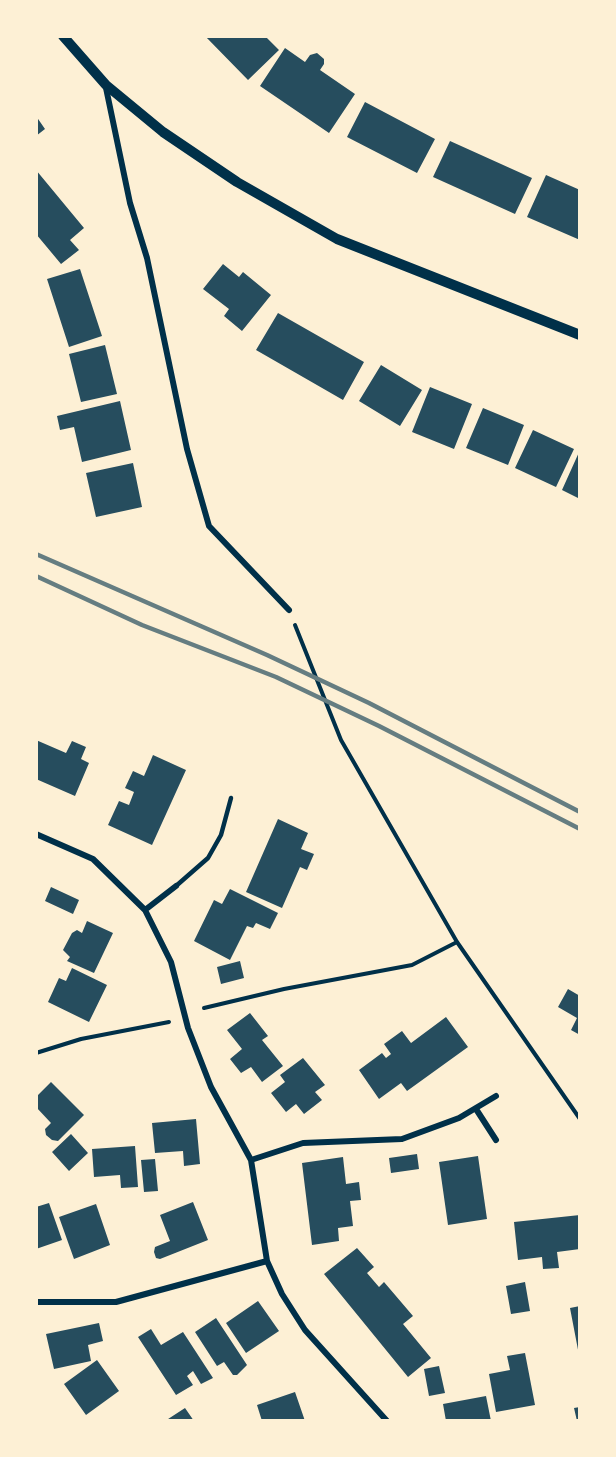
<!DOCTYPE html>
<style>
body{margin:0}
#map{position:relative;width:616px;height:1457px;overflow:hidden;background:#fdf0d5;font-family:"Playfair Display",serif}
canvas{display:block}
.frame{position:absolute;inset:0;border:38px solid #fdf0d5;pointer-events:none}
</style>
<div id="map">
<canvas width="616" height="1457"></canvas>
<div class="frame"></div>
</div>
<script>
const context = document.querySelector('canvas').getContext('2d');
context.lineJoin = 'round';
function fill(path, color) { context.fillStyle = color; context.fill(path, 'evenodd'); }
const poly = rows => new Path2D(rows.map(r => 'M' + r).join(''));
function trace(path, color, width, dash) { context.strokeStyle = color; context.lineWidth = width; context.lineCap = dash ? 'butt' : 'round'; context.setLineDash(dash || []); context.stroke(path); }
fill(poly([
 [205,36,265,36,279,50,248,80],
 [285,48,305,62,310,55,317,53,324,59,324,64,320,70,355,94,329,133,260,86],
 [365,102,435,139,417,173,347,137],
 [36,116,45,129,36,136],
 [450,141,532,178,515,214,433,177],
 [36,170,84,228,70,240,79,250,61,264,36,234],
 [546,175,580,190,580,240,527,217],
 [223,264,239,277,243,272,271,295,242,331,224,316,229,309,203,289],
 [80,269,102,336,69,347,47,279],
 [278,313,364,362,343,400,256,350],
 [105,345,117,394,81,402,69,354],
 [381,365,422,390,400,426,359,401],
 [430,387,472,404,454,449,412,432],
 [120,401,131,450,82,462,74,427,60,430,57,416],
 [483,408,524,425,508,465,466,448],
 [533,430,574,449,556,487,515,468],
 [580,450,580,499,562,490],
 [133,463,142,507,96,517,86,473],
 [36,740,66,753,72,741,86,747,81,759,89,763,75,796,36,779],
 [153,755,186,770,152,845,108,825,119,801,129,805,134,792,125,788,133,771,144,776],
 [278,819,308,833,301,849,314,854,307,870,300,867,282,908,246,892],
 [51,887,79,900,73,914,45,901],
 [230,889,278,913,270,929,256,923,253,928,247,926,230,960,194,941,214,900,222,904],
 [87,921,113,933,94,973,67,961,70,957,63,950,72,933,77,930,82,933],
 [240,961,244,978,221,984,217,967],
 [72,968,107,985,89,1022,48,1002,59,978,66,981],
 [568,989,580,996,580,1035,571,1030,577,1018,558,1007],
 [250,1013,268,1036,262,1040,283,1066,262,1082,251,1067,241,1073,230,1059,242,1049,227,1030],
 [446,1017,468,1047,407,1091,401,1083,379,1099,359,1070,382,1053,386,1058,391,1054,384,1044,402,1031,411,1043],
 [303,1058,325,1085,315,1092,322,1100,304,1114,296,1104,286,1112,271,1093,285,1082,280,1075],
 [51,1082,84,1115,58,1141,52,1140,46,1135,45,1129,51,1123,36,1107,36,1097],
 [196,1119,200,1164,184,1166,183,1151,155,1153,152,1123],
 [71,1134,88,1153,69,1171,52,1152],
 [135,1146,138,1187,121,1188,120,1175,94,1177,92,1149],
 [417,1154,419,1169,391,1173,389,1158],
 [478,1156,487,1219,448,1225,439,1162],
 [343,1157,346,1184,359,1182,361,1200,350,1201,353,1226,338,1228,339,1241,312,1245,302,1163],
 [155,1159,158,1191,144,1192,141,1160],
 [193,1202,208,1240,160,1259,156,1258,154,1252,155,1247,170,1241,160,1215],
 [49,1203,62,1240,36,1249,36,1207],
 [96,1204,110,1245,74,1259,59,1217],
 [580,1215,580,1249,557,1252,559,1268,543,1269,542,1257,518,1260,514,1222],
 [357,1248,374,1267,367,1273,379,1287,384,1282,413,1316,403,1324,431,1358,408,1377,324,1274],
 [525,1282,530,1311,511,1314,506,1286],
 [258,1301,279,1331,246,1353,226,1323],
 [580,1306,580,1355,579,1355,570,1308],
 [216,1318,247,1365,237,1375,233,1375,224,1362,217,1366,195,1332],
 [99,1323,103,1341,88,1345,91,1361,54,1369,46,1334],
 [151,1329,161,1345,183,1332,213,1378,201,1384,193,1371,187,1376,193,1385,176,1395,138,1337],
 [525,1353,535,1405,496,1412,489,1374,510,1370,507,1356],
 [97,1360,119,1391,86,1415,64,1384],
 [439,1366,445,1393,429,1396,424,1369],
 [295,1392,305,1421,262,1421,257,1405],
 [486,1396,491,1421,446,1421,443,1404],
 [580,1407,580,1421,577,1421,574,1408],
 [185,1408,194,1421,165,1421]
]), '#264d5e');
trace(poly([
 [295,625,341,740,457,942,580,1119],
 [204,1008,284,989,412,965,457,942],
 [36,1053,81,1039,169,1022]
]), '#003049', 4);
trace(poly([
 [176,886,208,858,221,835,231,798]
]), '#003049', 4.5);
trace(poly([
 [106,88,130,203,147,258,187,449,209,526,289,610],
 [36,834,93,859,145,910,171,962,188,1028,211,1087,251,1160,267,1261,282,1294,305,1330,387,1421],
 [145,910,176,886],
 [476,1109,496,1140],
 [251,1160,303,1143,402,1139,459,1118,496,1096],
 [36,1302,116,1302,267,1261]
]), '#003049', 6);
trace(poly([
 [63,36,106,85,163,132,237,182,337,239,580,335]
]), '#003049', 10);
trace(poly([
 [36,554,267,655,369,703,580,812],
 [36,576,142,625,276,677,379,726,580,829]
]), '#657d81', 4.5);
</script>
